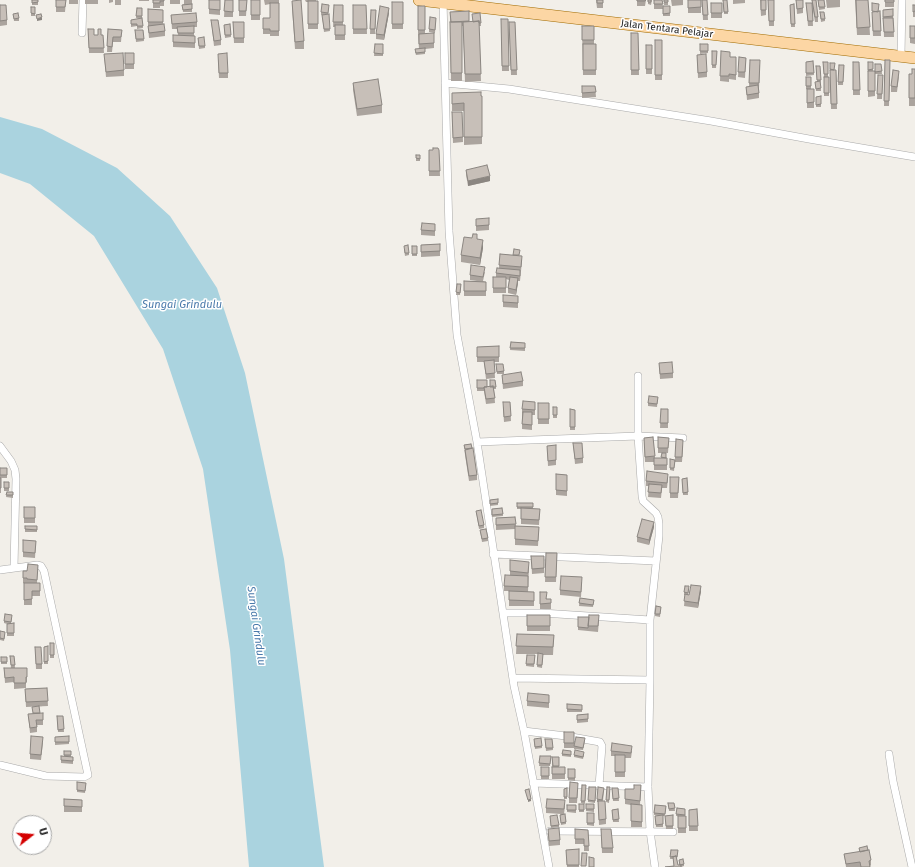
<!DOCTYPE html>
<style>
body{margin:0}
#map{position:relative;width:915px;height:867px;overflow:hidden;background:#f2efe9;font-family:"Fira Sans",sans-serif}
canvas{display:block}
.north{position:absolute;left:12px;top:815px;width:40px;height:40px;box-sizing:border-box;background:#fff;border:1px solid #a7a7a7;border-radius:50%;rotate:73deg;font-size:11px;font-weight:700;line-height:16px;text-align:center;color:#222}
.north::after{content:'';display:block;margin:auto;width:14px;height:18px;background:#d40000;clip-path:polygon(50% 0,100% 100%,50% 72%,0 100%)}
</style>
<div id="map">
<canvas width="915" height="867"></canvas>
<div class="north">U</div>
</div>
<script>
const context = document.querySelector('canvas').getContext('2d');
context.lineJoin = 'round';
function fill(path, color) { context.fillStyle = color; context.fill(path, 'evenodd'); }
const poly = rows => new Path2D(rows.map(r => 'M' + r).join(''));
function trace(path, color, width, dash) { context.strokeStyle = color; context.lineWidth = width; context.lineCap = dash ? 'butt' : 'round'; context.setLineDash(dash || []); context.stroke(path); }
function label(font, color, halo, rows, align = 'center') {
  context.font = font + ' "Fira Sans",sans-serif'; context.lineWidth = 3; context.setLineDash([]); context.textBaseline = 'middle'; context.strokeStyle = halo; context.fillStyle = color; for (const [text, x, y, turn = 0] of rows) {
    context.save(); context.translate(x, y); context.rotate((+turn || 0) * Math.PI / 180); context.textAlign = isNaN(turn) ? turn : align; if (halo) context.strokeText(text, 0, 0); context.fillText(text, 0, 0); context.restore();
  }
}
fill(poly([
 [0,117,42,129,117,168,170,216,217,288,245,373,284,559,324,867,249,867,230,650,203,469,163,349,94,236,30,184,0,173]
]), '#aad3df');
const street = poly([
 [443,0,449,231,457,335,477,442,514,686,524,731,549,867],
 [82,33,83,0],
 [901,56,902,0],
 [445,83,509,89,711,121,809,139,915,157],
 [638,376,638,436,642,496,643,501,656,513,658,517,659,524,659,536,650,620,650,680,648,787,650,831,655,867],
 [477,442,638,436,683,438],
 [0,446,11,461,15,470,16,479,14,568],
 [493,554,656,561],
 [0,570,37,565,41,566,44,571,88,775,84,777,46,776,0,765],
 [503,613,542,613,650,620],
 [513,678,650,680],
 [524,731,566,736,600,742,602,746,599,786],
 [889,754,893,781,912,867],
 [533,783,648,787],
 [550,831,673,832]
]);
const primary = poly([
 [419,0,915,58]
]);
trace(street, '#a9a9a9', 8);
trace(primary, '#a06b00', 12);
trace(street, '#fff', 7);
trace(primary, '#fcd6a4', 11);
fill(poly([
 [32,0,38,0,38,5,32,5],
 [56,0,66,0,65,12,56,12],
 [69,0,78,0,78,4,69,4],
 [85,0,98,0,98,4,85,4],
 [109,0,113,0,113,2,109,3],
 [115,0,121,0,121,5,115,5],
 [139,0,149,0,149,1,139,1],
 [153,0,164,0,164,6,160,6,160,8,153,8],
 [170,0,180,0,180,4,170,4],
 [184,0,192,0,192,12,183,12,182,5,184,4],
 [209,0,220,0,220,15,209,14],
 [225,0,233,0,233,17,224,17],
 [239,0,247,0,246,16,239,16],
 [251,0,260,0,260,20,251,20],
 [264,0,279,0,279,36,270,36,270,34,263,34,263,18,270,18,270,4,265,5],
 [305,0,316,0,316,1,311,1,318,1,318,29,308,29,308,2,306,2],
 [596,0,603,0,603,8,597,8],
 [637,0,646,0,645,6,637,6],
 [648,0,652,0,651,5,648,4],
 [654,0,662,0,663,9,654,9],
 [664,0,668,0,668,5,664,5],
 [671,0,683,0,683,5,672,6],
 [688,0,701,0,701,13,688,13],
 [702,0,707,0,708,20,703,20],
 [723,0,727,0,728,14,724,14],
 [733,0,745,0,745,3,733,4],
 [760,0,766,0,766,15,761,16],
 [768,0,774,0,774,26,769,26],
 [796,0,803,0,803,13,797,14],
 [812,0,816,0,818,17,818,22,815,22,812,5,813,26,808,26,806,3,812,3],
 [818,0,824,0,825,9,819,10],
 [826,0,840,0,840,7,827,8],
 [855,0,868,0,870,35,857,35],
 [885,0,894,0,894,7,885,7],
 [292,1,304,41,304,49,295,49,292,8],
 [392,2,403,2,403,29,392,29],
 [711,3,722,3,722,18,711,18],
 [794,4,795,27,791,27,790,5],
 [0,5,7,20,7,25,0,26],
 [334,5,343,5,343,25,345,25,345,40,335,40,335,27,333,27],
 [353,5,366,5,367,34,353,34],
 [913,5,915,5,915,17,913,17],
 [418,6,425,6,425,33,434,43,434,48,425,49,425,54,416,55,415,52,419,49,418,35],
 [663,6,670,6,670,16,663,16],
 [31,7,35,7,35,16,31,16],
 [137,8,142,8,142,19,143,28,137,29,137,26,131,27,131,20,141,19,136,18],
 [329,8,328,14,330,31,324,32,322,15,321,15,321,12],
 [148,9,163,10,163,24,165,31,165,36,149,38,148,27],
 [893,9,894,37,884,37,883,10],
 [371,10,376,10,375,34,370,34],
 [469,11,469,22,473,22,480,13,481,26,479,26,481,81,465,82,463,26,462,26,462,81,451,81,450,12],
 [879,11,880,11,881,36,873,36,872,17],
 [820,12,825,19,825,21,821,22],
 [389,13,384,40,376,39,376,34],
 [13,14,19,18,19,21,14,21],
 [171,15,197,22,197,27,194,27,194,36,195,36,195,48,173,47,173,35,178,35,177,29,172,29],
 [436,18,435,33,429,32,429,29],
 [501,19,508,19,509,71,502,71],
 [211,20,221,40,221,45,214,46],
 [233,22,244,22,244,43,234,43],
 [509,22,515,22,517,75,511,75],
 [230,24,231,37,225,38,224,25],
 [582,26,594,26,594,44,596,44,596,75,583,75],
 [910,26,915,26,915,44,910,43],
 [88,29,94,35,103,35,104,53,89,53],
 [108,29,122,30,121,42,113,42,112,52,107,52],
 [135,30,143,30,144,41,136,42],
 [631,33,638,33,639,75,631,75],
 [198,38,205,46,205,48,199,49],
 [655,40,662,40,662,80,655,80],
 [375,44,383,44,383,56,374,56],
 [700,44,708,51,708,53,700,54],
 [646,45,652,45,652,74,646,74],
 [712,51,717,51,716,68,712,68],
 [721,51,730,57,736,57,736,80,729,79,729,82,720,81],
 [125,53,134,53,134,69,125,69],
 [104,54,124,70,124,76,106,77],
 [697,55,707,72,707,77,698,78],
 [739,57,746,58,745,78,738,77],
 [218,59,228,73,228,78,219,78],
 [750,60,760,65,759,88,759,98,747,100,746,87,749,87],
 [885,60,890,60,889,106,884,106],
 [813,61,814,75,806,76,806,62],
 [823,62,828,62,828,77,824,77],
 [853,62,859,62,860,95,853,95],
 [868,62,873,62,873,71,875,71,875,96,868,97],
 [830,63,834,70,836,70,837,109,831,109,830,72],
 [875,64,881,64,882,74,875,74],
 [839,65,844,65,843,85,838,85],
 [816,66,820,66,821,91,816,91,815,82,817,82],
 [915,69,915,106,909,106,909,74,912,74],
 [878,75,883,75,882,99,877,99],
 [899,76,897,92,891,92,891,86],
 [806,77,811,77,811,89,806,89],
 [824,77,829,77,829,96,824,96],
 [353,83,382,105,382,113,357,116,353,90],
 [582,86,595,86,596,97,582,98],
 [807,89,814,89,814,108,807,108],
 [452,93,482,96,482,144,464,145,464,111,452,111],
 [821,96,821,107,816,107,816,97],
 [452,112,462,112,463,142,453,143],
 [429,150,439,150,440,176,429,176],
 [416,155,420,155,420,161,416,161],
 [466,170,490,181,468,186,466,175],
 [476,219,489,225,489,230,476,231],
 [435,224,435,236,421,235,421,230],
 [477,239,483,248,480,265,461,262,461,255],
 [440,244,440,256,421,257,421,245],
 [412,246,417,246,417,256,412,256],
 [404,249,409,253,409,255,405,256],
 [500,254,520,256,522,261,520,281,518,281,516,295,508,293,508,288,509,280,506,279,506,293,493,293,493,277,496,277,496,273,499,268],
 [485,272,483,281,486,282,486,296,464,296,464,281,477,281,470,280,470,275],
 [457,284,461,284,460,295,456,295],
 [503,302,518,302,518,308,503,307],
 [511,342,525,343,525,351,510,350],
 [499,346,499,362,494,362,495,378,486,379,484,362,477,362,477,347],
 [659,363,673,373,673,378,660,379],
 [496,364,504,371,504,374,497,374],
 [502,375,523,381,523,386,503,389],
 [477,380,487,387,490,387,495,380,496,389,494,389,495,403,486,404,484,391,477,391],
 [658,397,657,407,648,406,648,403],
 [510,402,511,421,504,422,503,407],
 [538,403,549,403,549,424,538,424],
 [535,407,535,415,532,415,532,430,522,429,522,409],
 [553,407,557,407,557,418,553,418],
 [570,409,575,410,575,430,570,430],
 [661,409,668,409,668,428,660,428],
 [653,437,655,458,661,458,662,453,658,453,658,437,669,438,668,453,666,453,666,458,667,458,667,470,654,470,654,462,645,462,644,438],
 [573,443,583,458,583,463,575,464],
 [471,444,477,475,477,480,469,481,465,455,464,445],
 [556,445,556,465,548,466,547,446],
 [683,445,682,462,675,462,675,457],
 [670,459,675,460,674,471,670,470],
 [0,468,7,468,7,478,0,478],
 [556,474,567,475,567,496,556,495],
 [670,477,679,477,678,498,670,498],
 [0,478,1,478,1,493,0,493],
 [687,478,688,495,683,495,682,479],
 [668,479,667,488,662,488,661,498,648,497,649,486,646,486,646,481],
 [4,482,9,482,9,491,4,491],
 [7,492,13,492,13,498,6,497],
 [498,499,498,505,490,506,490,500],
 [517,503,533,503,533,509,540,509,539,525,521,524,521,509,517,509],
 [24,507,35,507,35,523,24,523],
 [502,508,503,516,492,517,492,509],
 [476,511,484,525,484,528,479,529],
 [515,517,516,526,539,527,538,546,515,545,515,529,496,530,496,518],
 [25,526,37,526,37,532,25,532],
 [654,527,649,545,637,542,637,537],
 [480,530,488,538,488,541,482,542],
 [23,540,36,541,35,558,23,557],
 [546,553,557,553,556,582,545,582],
 [531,556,544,556,544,573,532,574],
 [510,560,529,567,528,592,534,592,534,606,509,606,509,591,516,591,504,591,504,586,510,575],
 [38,565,37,583,40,583,40,596,32,596,32,605,24,605,24,583,26,583,23,583,23,571,27,571],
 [582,582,581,597,560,595,560,590],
 [689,589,688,595,689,595,701,591,698,608,684,606,685,595,684,595,684,592],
 [540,592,547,599,551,599,551,609,540,609],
 [580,598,594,600,593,607,579,606],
 [656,606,661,607,660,617,655,616],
 [527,615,550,615,550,631,527,631],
 [578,617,599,620,598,632,578,630],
 [12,618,11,623,14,623,14,636,7,636,7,624,4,623,4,621],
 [0,631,5,635,4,641,0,640],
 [517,634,554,635,553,655,543,655,542,668,537,667,538,654,516,654],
 [50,643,54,643,54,658,50,658],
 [48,646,48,664,44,664,44,647],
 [35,647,42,664,42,669,36,669],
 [527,655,535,655,534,667,526,666],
 [10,656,14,656,15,668,11,668],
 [1,657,7,657,7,664,1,664],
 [4,668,27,668,27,682,26,682,26,688,14,689,14,682,5,683],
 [47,688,48,706,26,707,25,689],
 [549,700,549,708,527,706,527,701],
 [567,704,582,705,582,712,567,712],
 [39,706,40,713,43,720,43,725,37,725,37,732,30,733,28,714,32,714],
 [588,714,588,722,577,723,577,715],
 [57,716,63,716,64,732,58,732],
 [564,732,574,732,574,746,585,741,583,750,574,749,574,748,564,748],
 [69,736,69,744,55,745,55,737],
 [534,739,542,746,542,748,535,749],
 [545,739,552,739,553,750,546,751],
 [43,742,41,760,30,759,30,754],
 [64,751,71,751,71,757,73,757,73,764,61,763,61,756,64,756],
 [571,751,571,757,562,756,562,754],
 [611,751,632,751,631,758,625,758,625,777,615,777,615,756,611,756],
 [574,755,584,755,583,759,574,757],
 [540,756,551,756,550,766,539,766],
 [552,757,559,757,559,767,565,767,565,779,552,779],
 [541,767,549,767,549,779,541,779],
 [568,769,575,769,575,781,568,780],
 [77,782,86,783,85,793,77,792],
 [582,785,586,785,585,804,581,803],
 [641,785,640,805,642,805,642,827,631,827,631,805,625,804,625,789,634,789],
 [589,787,596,787,595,803,588,802],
 [607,787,610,787,609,803,606,802],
 [567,788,567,799,564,799,564,789],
 [578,788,577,803,569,803,569,798],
 [612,788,618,788,619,801,613,801],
 [604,790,603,801,606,819,606,824,599,825,598,802,597,802,597,799],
 [64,799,82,800,82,812,64,812],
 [668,803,674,803,675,811,669,811],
 [579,804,584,804,584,812,579,812],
 [586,804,594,804,594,812,586,811],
 [567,805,576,805,576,813,567,812],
 [655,805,666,806,665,816,663,816,663,827,656,827,655,816,658,815,654,815],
 [565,806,564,814,566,822,566,824,561,825,560,815,561,814,546,813,546,808],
 [677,808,685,809,685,816,686,816,686,833,678,833,678,816,676,816],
 [618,809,619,822,613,822,612,810],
 [697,809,698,831,689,831,689,810],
 [587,813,594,813,594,826,587,825],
 [673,815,673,829,666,829,665,816],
 [550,816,559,825,559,827,551,828],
 [548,829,560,840,560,845,549,846],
 [575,829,588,830,589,851,584,851,584,844,575,844],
 [601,829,613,848,613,853,602,853],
 [859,848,868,851,871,860,871,865,870,866,870,867,846,867,844,854,859,852],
 [579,849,579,867,567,867,566,850],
 [671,850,678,850,677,859,678,865,679,865,679,860,684,864,684,866,681,867,674,866,673,859,670,859]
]), '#aba49e');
fill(poly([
 [389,8,389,13,384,40,384,35],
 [42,17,42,20,37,21,37,19],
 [490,176,490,181,468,186,468,181],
 [483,240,483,248,480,265,480,258],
 [518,278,518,283,516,295,516,290],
 [654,522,654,527,649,545,649,540],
 [701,586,701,591,698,608,698,603],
 [531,799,531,801,528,802,528,800]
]), '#8b8681');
const building = poly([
 [32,0,38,0,38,2,32,3,32,0],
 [56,0,66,0,65,7,56,7,56,0],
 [153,0,164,0,164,1,160,1,160,3,153,3,153,0],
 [209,0,220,0,220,10,209,9,209,0],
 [225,0,233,0,233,12,224,11,225,0],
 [239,0,247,0,246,11,239,11,239,0],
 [251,0,260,0,260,15,251,15,251,0],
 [301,0,304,41,295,42,292,1,301,0],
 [597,0,603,0,603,3,597,3,597,0],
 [637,0,646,0,645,1,637,1,637,0],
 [648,0,651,0,651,2,648,2,648,0],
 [654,0,662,0,663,4,654,4,654,0],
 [664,0,668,0,668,2,664,2,664,0],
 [688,0,701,0,701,7,688,8,688,0],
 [702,0,707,0,708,15,703,15,702,0],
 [723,0,727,0,728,12,724,12,723,0],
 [761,0,766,0,766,10,761,10,761,0],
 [768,0,774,0,774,21,769,21,768,0],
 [796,0,803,0,803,8,797,9,796,0],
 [812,0,816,0,818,17,815,17,812,0],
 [818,0,824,0,825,7,819,7,818,0],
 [856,0,868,0,870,27,857,28,856,0],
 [885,0,894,0,894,2,885,2,885,0],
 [308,1,318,1,318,24,308,24,308,1],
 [392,2,403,2,403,24,392,24,392,2],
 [270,3,279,3,279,31,270,31,270,29,263,29,263,18,270,18,270,3],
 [711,3,722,3,722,13,711,13,711,3],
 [806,3,812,3,813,21,808,21,806,3],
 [872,3,879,4,878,12,872,11,872,3],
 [192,4,192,9,183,10,182,5,192,4],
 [322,4,329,5,328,13,321,12,322,4],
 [794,4,795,24,791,24,790,5,794,4],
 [0,5,6,5,7,20,0,21,0,5],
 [334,5,343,5,343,22,333,22,334,5],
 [353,5,366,5,367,29,353,29,353,5],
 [913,5,915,5,915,11,913,12,913,5],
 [380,6,389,8,384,35,376,34,380,6],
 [418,6,425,6,425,30,418,30,418,6],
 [663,6,670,6,670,13,663,14,663,6],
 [31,7,35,7,35,14,31,13,31,7],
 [137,8,142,8,142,16,136,16,137,8],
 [148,9,163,10,163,22,148,22,148,9],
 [893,9,893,16,883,17,883,10,893,9],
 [371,10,376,10,375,29,370,29,371,10],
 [469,11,469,21,451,22,450,12,469,11],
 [880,11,881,31,873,31,872,12,880,11],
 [820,12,824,12,825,19,821,19,820,12],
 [18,13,19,18,14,19,13,14,18,13],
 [196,13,197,22,172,24,171,15,196,13],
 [480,13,481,23,479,23,479,21,473,22,472,14,480,13],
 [41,14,42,17,37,19,36,15,41,14],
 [329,14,330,29,324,29,322,15,329,14],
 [430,17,436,18,435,30,429,29,430,17],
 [142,18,143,26,137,26,137,24,131,24,131,20,142,18],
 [883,18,893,18,894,32,884,32,883,18],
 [501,19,508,19,509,66,502,66,501,19],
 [211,20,218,20,221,40,214,41,211,20],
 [479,21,481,74,465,74,463,22,479,21],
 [233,22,244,22,244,38,234,38,233,22],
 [450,22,462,22,462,73,451,73,450,22],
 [509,22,515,22,517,70,511,70,509,22],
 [164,24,165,31,149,33,148,26,164,24],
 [230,24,231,35,225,35,224,25,230,24],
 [335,25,345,25,345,35,335,35,335,25],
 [194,26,194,33,178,33,177,27,194,26],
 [582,26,594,26,594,40,582,40,582,26],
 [910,26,915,26,915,38,910,38,910,26],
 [88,29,94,29,94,35,98,35,98,29,101,29,101,35,103,35,104,48,89,48,88,29],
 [108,29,122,30,121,37,113,37,112,47,107,46,108,29],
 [135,30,143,30,144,39,136,39,135,30],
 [434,33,434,43,419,44,419,34,434,33],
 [631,33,638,33,639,70,631,70,631,33],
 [173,35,195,36,195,43,173,42,173,35],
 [204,37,205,46,199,46,198,38,204,37],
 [655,40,662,40,662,75,655,75,655,40],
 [375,44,383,44,383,54,374,53,375,44],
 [583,44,596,44,596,70,583,70,583,44],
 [700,44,708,44,708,51,700,51,700,44],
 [646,45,652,45,652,69,646,69,646,45],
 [425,48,425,52,416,53,415,49,425,48],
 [712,51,717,51,716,65,712,65,712,51],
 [721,51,730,52,730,57,736,57,736,75,729,74,729,76,720,76,721,51],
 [123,53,124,70,106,72,104,54,123,53],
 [125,53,134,53,134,64,125,64,125,53],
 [227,53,228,73,219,73,218,54,227,53],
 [706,54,707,72,698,73,697,55,706,54],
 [739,57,746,58,745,72,738,72,739,57],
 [750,60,760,60,759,83,749,83,750,60],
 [885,60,890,60,889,101,884,101,885,60],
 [813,61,814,73,806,73,806,62,813,61],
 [823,62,828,62,828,74,824,74,823,62],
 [853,62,859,62,860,90,853,90,853,62],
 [868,62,873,62,873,69,868,70,868,62],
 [830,63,835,63,834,70,830,69,830,63],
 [875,64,881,64,882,71,875,72,875,64],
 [839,65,844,65,843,82,838,82,839,65],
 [816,66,820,66,821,80,817,80,816,66],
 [912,69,915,69,915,98,909,98,909,74,912,74,912,69],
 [830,70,836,70,837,104,831,104,830,70],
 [893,70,899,71,897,87,891,86,893,70],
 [868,71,875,71,875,91,868,91,868,71],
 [878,75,883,75,882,94,877,94,878,75],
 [806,77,811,77,811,86,806,86,806,77],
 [824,77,829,77,829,93,824,93,824,77],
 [378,79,382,105,357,109,353,83,378,79],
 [820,81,821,88,816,89,815,82,820,81],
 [758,85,759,93,747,95,746,87,758,85],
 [582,86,595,86,596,92,582,93,582,86],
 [807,89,814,89,814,102,807,103,807,89],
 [481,92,481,96,482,96,482,137,464,137,464,103,452,104,452,93,481,92],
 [821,96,821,104,816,105,816,97,821,96],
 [452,112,462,112,463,137,453,138,452,112],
 [433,148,438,148,439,150,440,171,429,171,429,150,433,150,433,148],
 [416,155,420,155,420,159,416,158,416,155],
 [487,165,490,176,468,181,466,170,487,165],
 [489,218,489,225,476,226,476,219,489,218],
 [422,223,435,224,435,231,421,230,422,223],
 [473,234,477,234,477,239,483,240,480,258,461,255,464,237,472,238,473,234],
 [440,244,440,251,421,252,421,245,440,244],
 [408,245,409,253,405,253,404,246,408,245],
 [412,246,417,246,417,254,412,254,412,246],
 [514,249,520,250,519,255,513,255,514,249],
 [500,254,522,256,521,267,499,265,500,254],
 [471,265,485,267,483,277,470,275,471,265],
 [497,268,520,270,520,276,496,273,497,268],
 [493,277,506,277,506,288,493,288,493,277],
 [510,277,518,278,516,290,508,288,510,277],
 [464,281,486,282,486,291,464,291,464,281],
 [457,284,461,284,460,293,456,292,457,284],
 [503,295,518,296,518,303,503,302,503,295],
 [511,342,525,343,525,348,510,348,511,342],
 [499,346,499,357,477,357,477,347,499,346],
 [494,360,495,373,486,374,484,361,494,360],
 [672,362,673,373,660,374,659,363,672,362],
 [496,364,503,364,504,371,497,372,496,364],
 [521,372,523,381,503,384,502,375,521,372],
 [477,380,487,380,487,387,484,387,484,388,477,388,477,380],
 [490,380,495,380,496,387,490,387,490,380],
 [493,386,495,398,486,399,484,387,493,386],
 [649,396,658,397,657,404,648,403,649,396],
 [523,401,535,402,535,410,522,409,523,401],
 [503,402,510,402,511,416,504,417,503,402],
 [538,403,549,403,549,419,538,419,538,403],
 [553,407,557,407,557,415,553,415,553,407],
 [570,409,575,410,575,427,570,427,570,409],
 [661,409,668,409,668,423,660,423,661,409],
 [523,412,532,412,532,425,522,424,523,412],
 [653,437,655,456,645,457,644,438,653,437],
 [658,437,669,438,668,448,658,448,658,437],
 [676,439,683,440,682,457,675,457,676,439],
 [573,443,582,443,583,458,575,459,573,443],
 [471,444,472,448,465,449,464,445,471,444],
 [556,445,556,460,548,461,547,446,556,445],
 [473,448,477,475,469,476,465,450,473,448],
 [662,453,666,453,666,458,661,457,662,453],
 [654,458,667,458,667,465,654,465,654,458],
 [670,459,675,460,674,468,670,468,670,459],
 [0,468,7,468,7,475,0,475,0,468],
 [647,471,668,474,667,483,646,481,647,471],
 [556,474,567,475,567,491,556,490,556,474],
 [670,477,679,477,678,493,670,493,670,477],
 [0,478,1,478,1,488,0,488,0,478],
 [687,478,688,492,683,493,682,479,687,478],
 [4,482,9,482,9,488,4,488,4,482],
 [649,484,662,485,661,493,648,492,649,484],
 [7,492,13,492,13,495,6,495,7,492],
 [498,499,498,503,490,504,490,500,498,499],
 [517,503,533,503,533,507,517,507,517,503],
 [24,507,35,507,35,518,24,518,24,507],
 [502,508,503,514,492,515,492,509,502,508],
 [521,508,540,509,539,520,521,519,521,508],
 [481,510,484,525,479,526,476,511,481,510],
 [515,517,516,524,496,525,496,518,515,517],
 [642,519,654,522,649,540,637,537,642,519],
 [25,526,37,526,37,530,25,529,25,526],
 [515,526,539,527,538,541,515,539,515,526],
 [486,529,488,538,482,539,480,530,486,529],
 [23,540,36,541,35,553,23,552,23,540],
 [546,553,557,553,556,577,545,577,546,553],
 [531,556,544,556,544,568,532,569,531,556],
 [510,560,529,562,528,573,510,571,510,560],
 [28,564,38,565,37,580,27,579,27,578,23,578,23,571,27,571,28,564],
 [505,575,528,576,528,587,504,586,505,575],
 [561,576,582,577,581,592,560,590,561,576],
 [24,583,40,583,40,591,32,591,32,599,24,600,24,583],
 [691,585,701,586,698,603,684,601,685,594,689,595,691,585],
 [685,586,689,586,688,593,684,592,685,586],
 [509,591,534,592,534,601,509,600,509,591],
 [540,592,547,592,546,599,551,599,551,603,540,604,540,592],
 [580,598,594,600,593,605,579,603,580,598],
 [656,606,661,607,660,614,655,614,656,606],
 [5,614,12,615,11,622,4,621,5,614],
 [527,615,550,615,550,626,527,626,527,615],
 [589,615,599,615,598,626,588,626,589,615],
 [578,617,589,617,588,628,578,627,578,617],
 [14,623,14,633,7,633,7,624,14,623],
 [0,631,5,632,4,639,0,638,0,631],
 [517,634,554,635,553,647,516,646,517,634],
 [50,643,54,643,54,655,50,655,50,643],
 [48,646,48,661,44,662,44,647,48,646],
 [35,647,41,647,42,664,36,664,35,647],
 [538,653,543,654,542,665,537,665,538,653],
 [527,655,535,655,534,664,526,664,527,655],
 [10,656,14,656,15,665,11,665,10,656],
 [1,657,7,657,7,662,1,662,1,657],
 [4,668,27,668,27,677,26,677,26,683,14,683,14,677,5,678,4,668],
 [47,688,48,701,26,702,25,689,47,688],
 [528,693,549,695,549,703,527,701,528,693],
 [567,704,582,705,582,710,567,709,567,704],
 [39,706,40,713,33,713,32,707,39,706],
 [43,713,43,720,36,720,37,727,30,728,28,714,43,713],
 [588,714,588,719,577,720,577,715,588,714],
 [57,716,63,716,64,729,58,730,57,716],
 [564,732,574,732,574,743,564,743,564,732],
 [31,736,43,737,41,755,30,754,31,736],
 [69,736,69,742,55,742,55,737,69,736],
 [576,737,585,738,583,748,574,746,576,737],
 [541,738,542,746,535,747,534,739,541,738],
 [545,739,552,739,553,748,546,748,545,739],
 [612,743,632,746,631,753,611,751,612,743],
 [563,750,571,751,571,755,562,754,563,750],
 [575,750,584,752,583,757,574,755,575,750],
 [64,751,71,751,71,755,64,755,64,751],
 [615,755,625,755,625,772,615,772,615,755],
 [61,756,73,757,73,761,61,760,61,756],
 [540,756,551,756,550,764,539,763,540,756],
 [552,757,559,757,559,766,553,766,552,757],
 [541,767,549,767,549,776,541,776,541,767],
 [552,767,565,767,565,774,552,774,552,767],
 [568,769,575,769,575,778,568,778,568,769],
 [77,782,86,783,85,791,77,790,77,782],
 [570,782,578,783,577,798,569,798,570,782],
 [582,785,586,785,585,801,581,801,582,785],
 [634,785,641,785,640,801,625,799,625,789,634,789,634,785],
 [589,787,596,787,595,801,588,800,589,787],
 [598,787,604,788,602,800,597,799,598,787],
 [607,787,610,787,609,800,606,800,607,787],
 [567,788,567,797,564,797,564,789,567,788],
 [612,788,618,788,619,798,613,799,612,788],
 [529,789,531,799,528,800,525,790,529,789],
 [64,799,82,800,82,807,64,806,64,799],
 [547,799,565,800,564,809,546,808,547,799],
 [598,801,605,801,606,819,599,820,598,801],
 [668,803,674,803,675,808,669,809,668,803],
 [579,804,584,804,584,810,579,810,579,804],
 [586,804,594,804,594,809,586,809,586,804],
 [631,804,642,805,642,822,631,821,631,804],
 [567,805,576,805,576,810,567,810,567,805],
 [655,805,666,806,665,814,654,813,655,805],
 [677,808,685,809,685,815,676,814,677,808],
 [618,809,619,819,613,820,612,810,618,809],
 [697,809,698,826,689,826,689,810,697,809],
 [587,813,594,813,594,823,587,823,587,813],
 [565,814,566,822,561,823,560,815,565,814],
 [557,815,559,825,551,826,550,816,557,815],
 [663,815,663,824,656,825,655,816,663,815],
 [673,815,673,826,666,826,665,816,673,815],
 [678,816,686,816,686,828,678,828,678,816],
 [559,828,560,840,549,841,548,829,559,828],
 [575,829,588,830,589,846,584,846,584,839,575,839,575,829],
 [601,829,611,829,613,848,602,848,601,829],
 [867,846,868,850,860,852,859,848,867,846],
 [579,849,579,865,567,865,566,850,579,849],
 [671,850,678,850,677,857,676,856,670,857,671,850],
 [869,850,871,860,869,861,870,867,861,867,860,862,846,864,844,854,869,850],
 [582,853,587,853,586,866,581,866,582,853],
 [676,856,678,865,681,865,681,867,665,867,674,866,673,857,676,856],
 [589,857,594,858,594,867,589,867,589,857],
 [683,859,684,864,680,865,679,860,683,859]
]);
fill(building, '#c7bfb8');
trace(building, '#8b8681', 1);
label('10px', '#222', '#fff', [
 ["Jalan Tentara Pelajar",667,29,7]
]);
label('italic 11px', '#4a7aab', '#fff', [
 ["Sungai Grindulu",182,305],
 ["Sungai Grindulu",256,626,82]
]);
</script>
